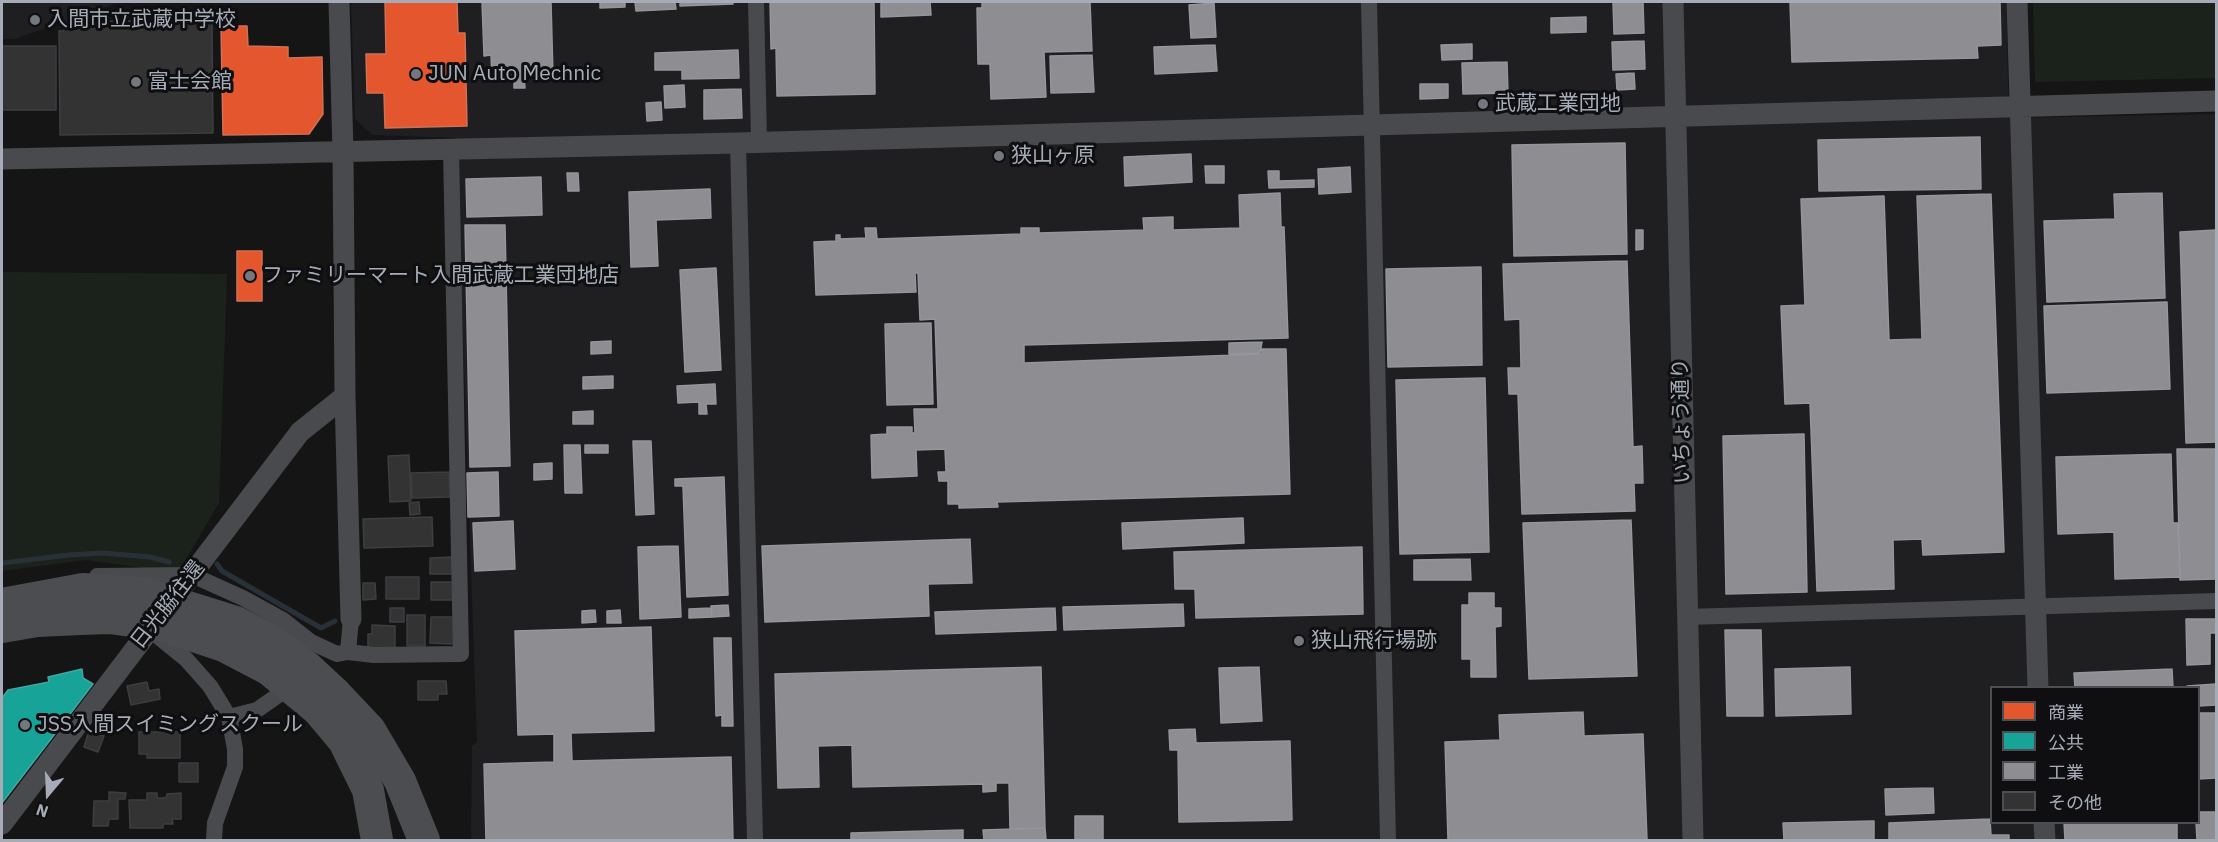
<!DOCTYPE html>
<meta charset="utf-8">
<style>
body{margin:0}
#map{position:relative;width:2218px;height:842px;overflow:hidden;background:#151515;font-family:"IBM Plex Sans","Noto Sans JP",sans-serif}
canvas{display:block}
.frame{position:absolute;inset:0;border:3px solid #a5acb7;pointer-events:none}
.legend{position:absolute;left:1990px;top:686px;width:210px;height:138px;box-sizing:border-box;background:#0f0f11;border:2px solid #4b4e53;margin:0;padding:8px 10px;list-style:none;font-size:18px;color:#a5acb7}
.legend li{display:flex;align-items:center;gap:12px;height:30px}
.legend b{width:30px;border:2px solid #4b4e53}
.north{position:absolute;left:18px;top:764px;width:60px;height:60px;-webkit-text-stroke:4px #0f0f11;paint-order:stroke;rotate:199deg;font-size:16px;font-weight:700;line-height:24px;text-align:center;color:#a5acb7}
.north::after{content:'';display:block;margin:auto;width:21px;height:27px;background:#a5acb7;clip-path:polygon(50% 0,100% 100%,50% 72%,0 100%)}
</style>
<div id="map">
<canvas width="2218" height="842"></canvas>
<div class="frame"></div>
<ul class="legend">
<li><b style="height:16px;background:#e4572e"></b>商業</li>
<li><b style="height:16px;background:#17a398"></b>公共</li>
<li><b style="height:16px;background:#8d8d92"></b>工業</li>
<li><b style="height:16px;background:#333334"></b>その他</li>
</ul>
<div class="north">N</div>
</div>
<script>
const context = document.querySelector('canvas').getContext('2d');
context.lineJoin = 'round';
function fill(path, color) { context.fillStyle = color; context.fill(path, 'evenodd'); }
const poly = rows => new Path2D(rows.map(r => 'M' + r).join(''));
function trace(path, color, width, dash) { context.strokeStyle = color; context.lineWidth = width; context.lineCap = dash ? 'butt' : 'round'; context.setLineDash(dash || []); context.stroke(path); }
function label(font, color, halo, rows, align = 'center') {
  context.font = font + ' "IBM Plex Sans","Noto Sans JP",sans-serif'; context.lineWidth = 6; context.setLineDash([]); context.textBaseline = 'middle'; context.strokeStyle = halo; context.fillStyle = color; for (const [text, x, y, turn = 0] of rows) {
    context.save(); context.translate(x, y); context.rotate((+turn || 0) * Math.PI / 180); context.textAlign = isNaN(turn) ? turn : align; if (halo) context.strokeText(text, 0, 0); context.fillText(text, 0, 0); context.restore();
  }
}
fill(poly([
 [2,2,120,2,15,39,2,39],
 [351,2,2006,2,2009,118,2216,114,2216,840,471,840,472,746,477,742,456,138,372,135,355,119],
 [1992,688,2198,688,2198,822,1992,822]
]), '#1f1f21');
fill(poly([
 [2033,2,2216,2,2216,78,2035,82],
 [2,272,227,274,219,503,178,573,86,560,2,571]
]), '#1b221c');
const shops = poly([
 [385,2,457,2,458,33,465,33,467,126,385,128,384,93,367,93,366,54,386,54,385,2],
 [227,26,247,26,248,46,288,47,288,58,322,57,323,114,309,134,223,135,221,27,227,26],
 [237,251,262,251,262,301,237,301,237,251]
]);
fill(shops, '#e4572e');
trace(shops, '#d17057', 1.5);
const public = poly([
 [82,669,83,678,93,684,2,803,2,698,8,690,49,682,48,677,82,669]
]);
fill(public, '#17a398');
trace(public, '#42a6a1', 1.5);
const industry = poly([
 [482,2,551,2,553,75,524,76,525,88,514,88,514,78,492,79,491,55,484,56,482,2],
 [600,2,625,2,625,7,600,8,600,2],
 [635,2,675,2,676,9,636,11,635,2],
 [680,2,733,2,733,4,680,6,680,2],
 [770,2,874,2,875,94,777,96,776,48,771,49,770,2],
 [881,2,930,2,931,15,881,17,881,2],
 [982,2,1090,2,1092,51,1044,52,1046,97,991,99,990,64,978,64,977,8,982,8,982,2],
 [1613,2,1643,2,1644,33,1614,34,1613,2],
 [1790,2,2000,2,2001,45,1977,46,1978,58,1792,62,1790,2],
 [1214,3,1216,37,1191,38,1189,5,1214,3],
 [1586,17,1586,32,1551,33,1551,18,1586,17],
 [1644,41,1645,69,1613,70,1612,42,1644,41],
 [1472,44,1472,59,1442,60,1441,45,1472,44],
 [1215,45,1217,71,1155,74,1154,47,1215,45],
 [738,50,739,78,682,79,682,70,655,70,655,53,738,50],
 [1092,55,1094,92,1051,93,1050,56,1092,55],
 [1507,62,1508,93,1463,94,1462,63,1507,62],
 [1634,73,1635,89,1617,90,1616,74,1634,73],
 [1420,84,1448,84,1448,98,1420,99,1420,84],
 [684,85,685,107,665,108,664,86,684,85],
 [741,89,742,118,704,119,704,90,741,89],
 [661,102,662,120,647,121,646,103,661,102],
 [1980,137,1981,189,1819,191,1818,140,1980,137],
 [1625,143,1627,254,1514,256,1512,145,1625,143],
 [1191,154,1192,182,1125,186,1124,157,1191,154],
 [1205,166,1224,166,1224,183,1206,183,1205,166],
 [1350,167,1351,192,1319,194,1318,169,1350,167],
 [1268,171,1279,171,1279,181,1314,180,1314,187,1269,188,1268,171],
 [567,173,578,173,579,191,568,191,567,173],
 [541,177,542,215,467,217,466,179,541,177],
 [710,189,711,218,656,220,658,266,631,267,629,192,710,189],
 [1280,193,1281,227,1284,227,1288,338,1024,345,1024,363,1262,354,1262,349,1286,349,1290,494,997,502,998,507,959,508,959,504,948,504,948,481,939,481,938,472,946,472,945,449,916,450,917,476,872,478,871,435,887,434,887,427,912,427,912,433,915,433,914,409,938,409,935,319,920,320,918,273,915,273,916,292,816,295,814,242,836,241,836,235,840,235,840,239,866,238,865,228,876,228,877,239,1021,234,1021,228,1039,228,1039,233,1144,230,1143,218,1173,217,1173,230,1240,228,1239,195,1280,193],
 [2162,193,2165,298,2047,302,2044,221,2115,219,2114,194,2162,193],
 [1991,194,2004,552,1923,555,1922,539,1893,540,1894,589,1817,591,1810,403,1785,404,1781,306,1805,305,1801,199,1884,196,1889,340,1922,339,1917,196,1991,194],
 [465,225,505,225,510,466,470,467,465,225],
 [1636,230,1643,230,1643,249,1636,250,1636,230],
 [2216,230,2216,442,2186,443,2180,232,2216,230],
 [1627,261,1633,447,1642,446,1643,483,1634,483,1635,511,1522,514,1518,394,1509,394,1508,368,1521,368,1520,319,1505,320,1503,264,1627,261],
 [1481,267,1482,365,1388,367,1386,269,1481,267],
 [716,268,721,370,685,372,680,270,716,268],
 [2167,302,2170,389,2047,393,2044,306,2167,302],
 [931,323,933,404,887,405,885,324,931,323],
 [611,341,611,353,591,354,591,342,611,341],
 [1262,342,1260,353,1229,354,1229,343,1262,342],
 [613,376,613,388,583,389,583,377,613,376],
 [1485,378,1489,552,1400,554,1396,380,1485,378],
 [715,384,716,404,706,404,707,414,699,414,699,402,678,403,677,386,715,384],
 [593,411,593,424,573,424,573,412,593,411],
 [1804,434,1807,592,1726,594,1723,436,1804,434],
 [633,441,651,441,654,514,636,515,633,441],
 [564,445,580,445,582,493,565,493,564,445],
 [585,445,608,445,608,453,585,453,585,445],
 [2177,449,2216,449,2216,579,2180,580,2177,449],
 [2171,454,2173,523,2178,523,2180,577,2115,579,2114,532,2058,534,2056,457,2171,454],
 [552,463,552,479,534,480,534,464,552,463],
 [498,472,499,516,468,517,467,473,498,472],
 [724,477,728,595,687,597,683,486,675,486,675,479,724,477],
 [1243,518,1244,543,1123,549,1122,523,1243,518],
 [1631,520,1637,676,1529,679,1523,523,1631,520],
 [513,521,515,569,475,571,473,523,513,521],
 [970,539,972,583,928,584,929,616,765,622,762,546,970,539],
 [678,546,681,617,640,619,638,547,678,546],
 [1362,547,1363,614,1196,618,1195,589,1175,589,1174,552,1362,547],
 [1470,559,1471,580,1414,580,1414,560,1470,559],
 [1469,593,1494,593,1494,608,1501,608,1501,626,1495,627,1496,677,1471,677,1471,659,1462,659,1462,605,1469,605,1469,593],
 [1183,604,1184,626,1064,630,1063,607,1183,604],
 [728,605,729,616,712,617,711,606,728,605],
 [711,608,712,617,689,618,689,609,711,608],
 [1055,608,1056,630,936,634,935,612,1055,608],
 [595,610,596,622,582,623,582,611,595,610],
 [620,610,621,623,607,623,607,611,620,610],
 [2186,619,2216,619,2216,633,2210,633,2210,664,2187,665,2186,619],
 [651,627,654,731,571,733,572,761,731,757,733,840,486,840,484,764,554,762,554,734,518,735,515,631,651,627],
 [1725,630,1761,630,1763,716,1727,716,1725,630],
 [714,638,731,638,733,726,722,726,722,715,716,716,714,638],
 [1041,667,1045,828,1010,829,1009,783,996,783,996,791,983,792,983,784,853,787,852,745,818,746,819,787,778,788,775,674,1041,667],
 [1259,667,1262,721,1221,723,1219,668,1259,667],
 [1850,667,1851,714,1776,716,1775,669,1850,667],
 [2172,669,2173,688,2075,688,2074,673,2172,669],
 [2216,684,2216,705,2198,706,2198,688,2187,688,2187,686,2216,684],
 [1583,712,1584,736,1643,734,1647,840,1448,840,1445,742,1500,740,1499,715,1583,712],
 [2198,713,2216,713,2216,778,2198,779,2198,713],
 [1195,729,1196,743,1290,741,1292,820,1179,822,1178,750,1170,750,1169,730,1195,729],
 [1933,788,1934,813,1886,815,1885,789,1933,788],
 [2198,812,2216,812,2216,840,2197,840,2196,822,2198,822,2198,812],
 [1075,816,1103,816,1103,840,1075,840,1075,816],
 [1990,819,1991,835,2009,835,2009,840,1889,840,1889,823,1990,819],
 [1874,821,1874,840,1784,840,1783,823,1874,821],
 [2064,822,2177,822,2177,840,2065,840,2064,822],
 [1045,828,1046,840,984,840,983,830,1045,828],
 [963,830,963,840,851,840,851,833,963,830]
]);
fill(industry, '#8d8d92');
trace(industry, '#94969d', 1.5);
trace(poly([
 [2,563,69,555,103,553,150,557,169,562],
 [217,564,222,571,321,628,335,621]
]), '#283138', 5);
const building = poly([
 [212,20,213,133,60,135,59,31,64,31,64,22,212,20],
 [2,46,56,46,56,110,2,110,2,46],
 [409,455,411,501,390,502,388,456,409,455],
 [449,472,450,497,412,498,411,473,449,472],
 [419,502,420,514,410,515,409,503,419,502],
 [432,517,433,546,364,548,363,519,432,517],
 [453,557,453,574,430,574,430,558,453,557],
 [386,577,419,577,419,599,386,599,386,577],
 [431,582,453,582,454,600,431,600,431,582],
 [363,583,375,583,376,599,363,600,363,583],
 [390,608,404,608,404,622,390,622,390,608],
 [407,615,425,615,425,646,407,646,407,615],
 [431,617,455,617,454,644,430,643,431,617],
 [372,625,395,626,395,648,368,648,368,634,372,634,372,625],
 [418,681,446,681,447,694,438,694,438,700,418,700,418,681],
 [147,682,149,691,159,689,160,699,131,705,127,686,147,682],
 [89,731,104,736,98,752,84,747,89,731],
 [139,732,180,732,180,758,147,758,147,754,139,754,139,732],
 [179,763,198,763,198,782,179,782,179,763],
 [109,792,126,793,125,799,118,799,118,819,109,819,108,826,93,826,94,801,109,801,109,792],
 [147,793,157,793,157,798,166,798,167,794,181,793,181,819,172,819,173,824,163,824,163,828,130,828,129,800,147,800,147,793]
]);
fill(building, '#333334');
trace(building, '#3d3e41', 1.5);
trace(poly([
 [756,2,759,142],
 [1369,2,1388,840],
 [738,143,755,840],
 [97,576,192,575,243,598,283,620,311,642,337,654],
 [1687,617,2216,601],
 [149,629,186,659,210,686,229,717,235,749,235,767,215,823,214,840],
 [348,652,374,655,461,654,451,149],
 [337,654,348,652,351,619],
 [229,717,257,710,294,684]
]), '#494a4e', 16);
trace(poly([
 [339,2,343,153,345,396,351,619],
 [1673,2,1693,840],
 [2017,2,2038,688],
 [2,159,738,143,2216,101],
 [2044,822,2045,840],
 [2,824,300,432,345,396]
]), '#494a4e', 21);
trace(poly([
 [2,627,37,621,81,619],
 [335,693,370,730,400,781,424,840],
 [318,710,344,741,368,790,377,840]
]), '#4c4d50', 32);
trace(poly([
 [2,604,83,589,143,593,236,622,271,640,306,666,335,693],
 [81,619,109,618,161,625,224,646,268,669,318,710]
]), '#4c4d50', 32);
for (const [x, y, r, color] of [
 [35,20,6,"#73777e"],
 [416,74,6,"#73777e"],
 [136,82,6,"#73777e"],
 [1483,104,6,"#73777e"],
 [999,156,6,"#73777e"],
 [250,276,6,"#73777e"],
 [1299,641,6,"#73777e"],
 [25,725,6,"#73777e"]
]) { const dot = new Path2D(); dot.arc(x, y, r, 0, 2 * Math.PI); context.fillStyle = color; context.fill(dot); trace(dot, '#0f0f11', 2); }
label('21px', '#a5acb7', '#0f0f11', [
 ["入間市立武蔵中学校",47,20],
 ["JUN Auto Mechnic",428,74],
 ["富士会館",148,82],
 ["武蔵工業団地",1495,104],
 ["狭山ヶ原",1011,156],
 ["ファミリーマート入間武蔵工業団地店",262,276],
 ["狭山飛行場跡",1311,641],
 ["JSS入間スイミングスクール",37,725]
], 'left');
label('21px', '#a5acb7', '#0f0f11', [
 ["いちょう通り",1682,421,-91],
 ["日光脇往還",168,605,-52]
]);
</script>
